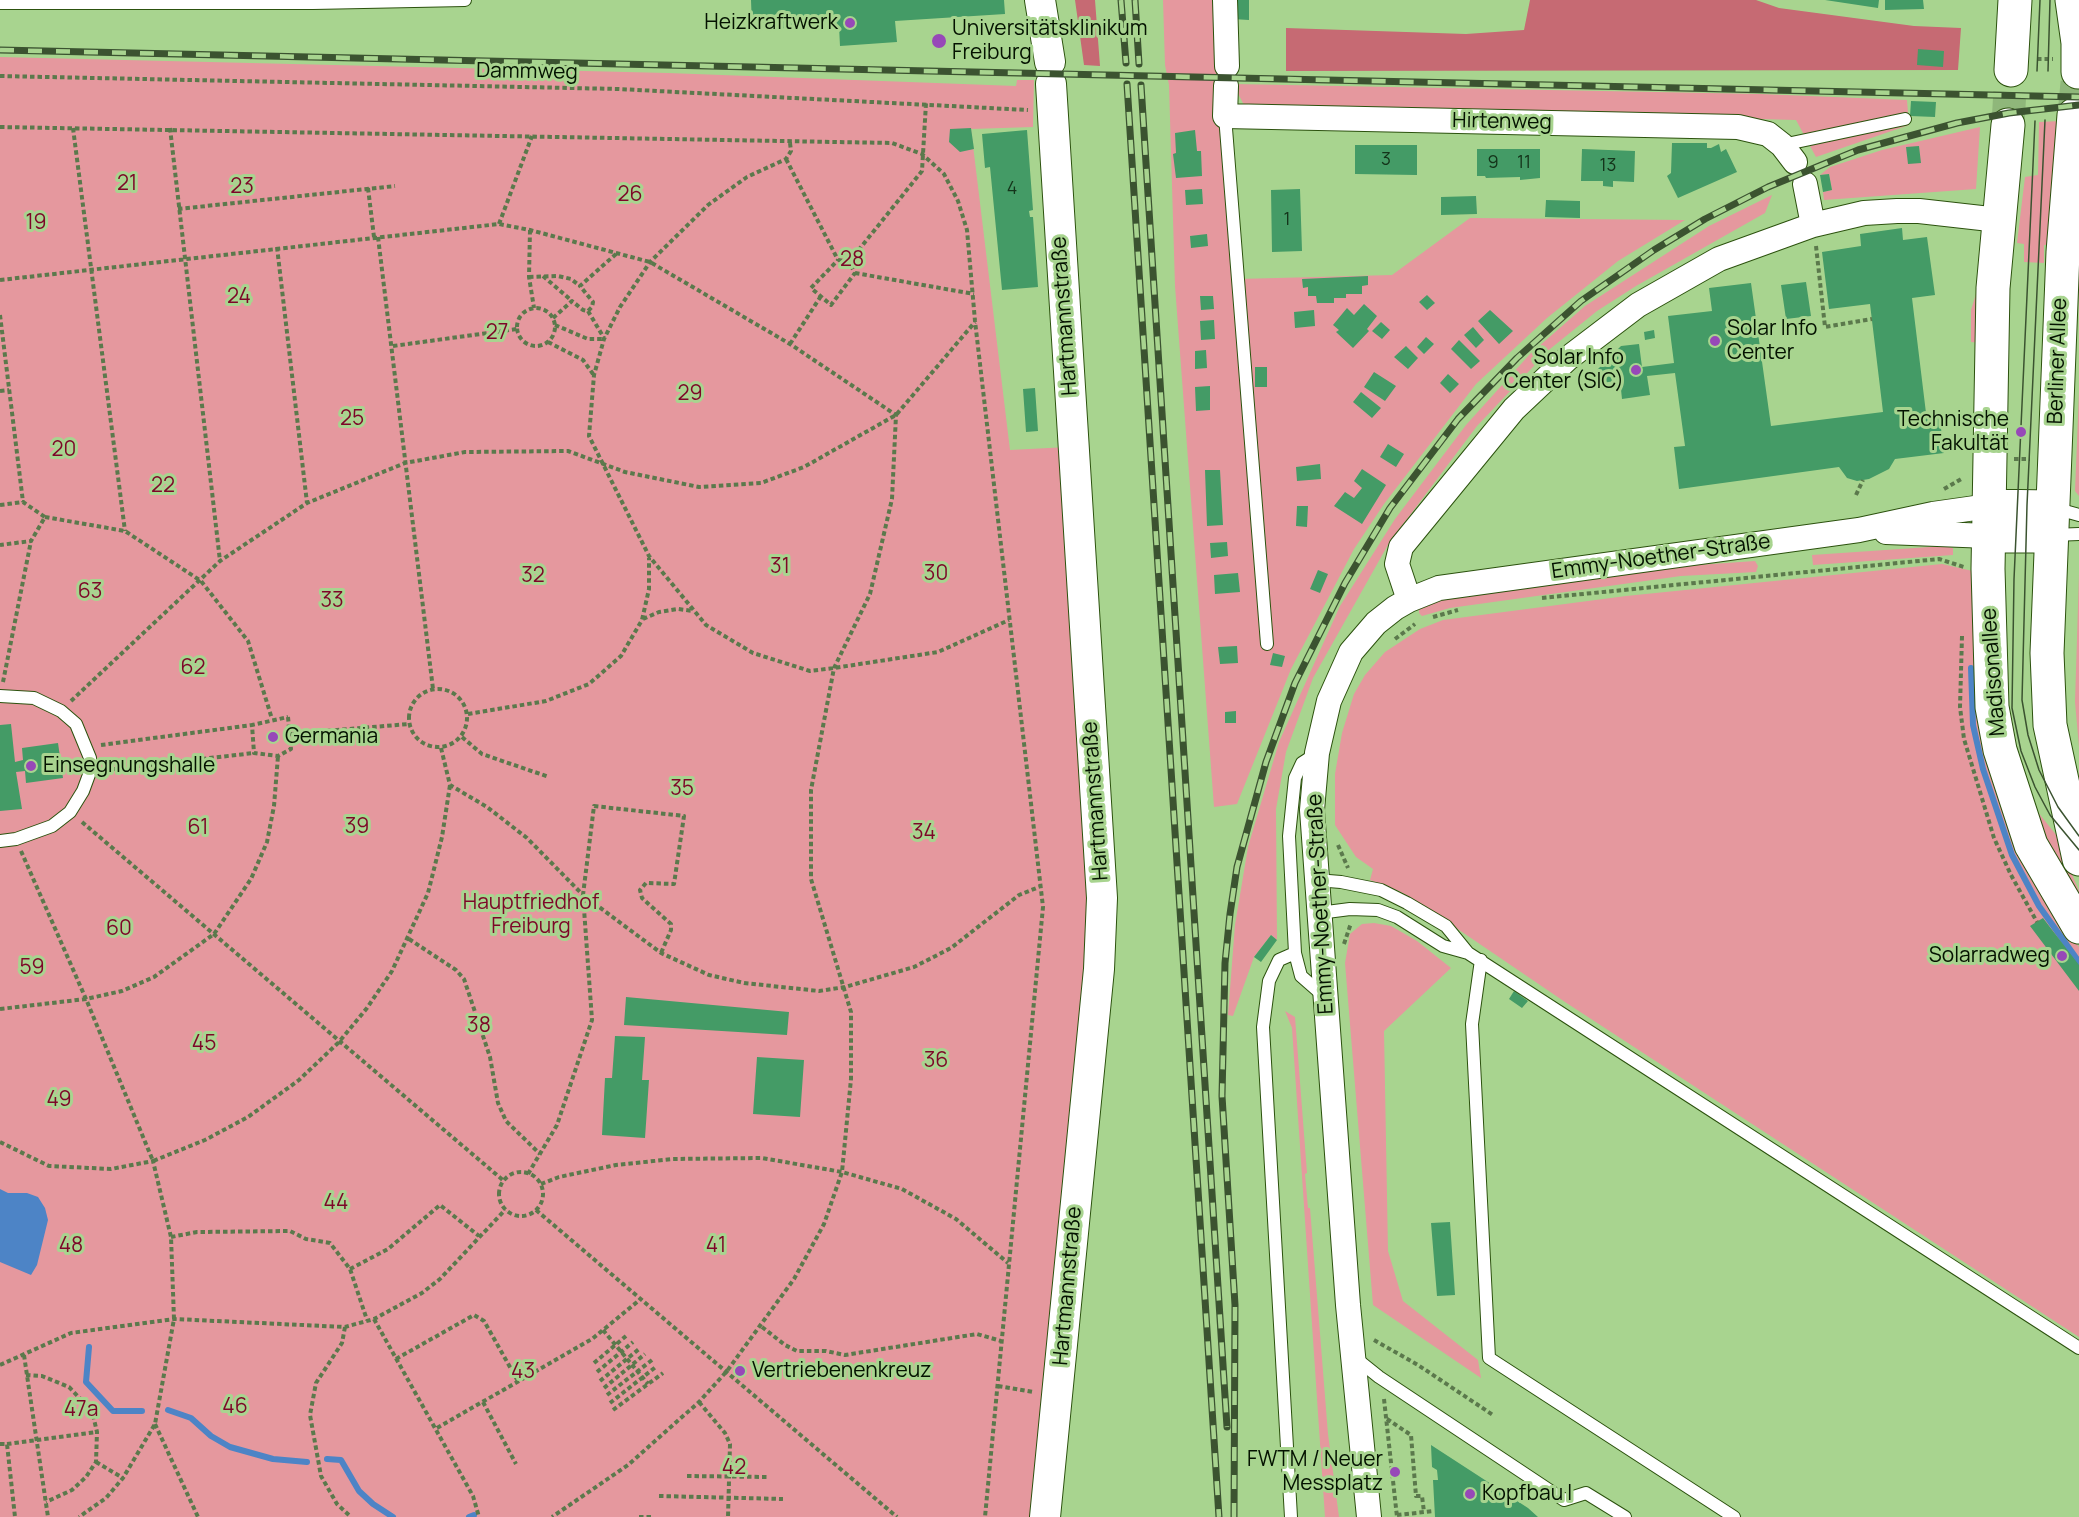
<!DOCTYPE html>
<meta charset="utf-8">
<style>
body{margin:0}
canvas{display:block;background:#a8d48f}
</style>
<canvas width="2079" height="1517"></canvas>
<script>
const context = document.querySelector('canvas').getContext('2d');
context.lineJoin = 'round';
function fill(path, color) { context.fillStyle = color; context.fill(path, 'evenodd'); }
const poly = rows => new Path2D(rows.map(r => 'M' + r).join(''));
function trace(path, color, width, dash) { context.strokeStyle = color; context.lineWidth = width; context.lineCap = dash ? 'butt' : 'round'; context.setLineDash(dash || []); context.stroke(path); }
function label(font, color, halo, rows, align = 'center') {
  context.font = font + ' Manrope,sans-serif'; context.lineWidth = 6; context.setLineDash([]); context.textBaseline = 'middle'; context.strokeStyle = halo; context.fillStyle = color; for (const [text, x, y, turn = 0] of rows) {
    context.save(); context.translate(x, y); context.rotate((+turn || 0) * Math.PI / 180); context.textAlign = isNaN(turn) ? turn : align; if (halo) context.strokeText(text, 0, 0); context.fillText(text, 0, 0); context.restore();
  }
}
fill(poly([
 [1163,0,1218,0,1219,84,1238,279,1392,275,1470,218,1685,220,1618,261,1547,318,1476,384,1384,504,1354,549,1291,669,1237,804,1214,807,1175,286,1169,85,1165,65],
 [0,57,668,73,1016,86,1017,80,1034,80,1033,127,971,129,1010,450,1068,447,1094,897,1034,1517,0,1517],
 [1233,84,1760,94,1907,100,1909,125,1816,157,1796,120,1244,105],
 [2061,121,2052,245,2044,245,2044,263,2024,262,2024,244,2017,243,2025,177,2038,175,2039,122],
 [1980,127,1976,189,1824,200,1823,192,1832,190,1829,174,1820,175,1830,167,1882,150],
 [1772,195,1765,213,1636,286,1597,311,1550,349,1477,426,1389,543,1313,678,1286,752,1276,809,1277,940,1271,935,1254,957,1233,1016,1228,1015,1235,925,1248,847,1279,742,1340,606,1395,519,1466,425,1530,354,1585,306,1709,226],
 [1981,278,1980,343,1971,342,1971,310],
 [2079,392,2079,496,2075,491],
 [1944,546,1953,548,1953,555,1813,565,1812,555],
 [1755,561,1758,566,1756,572,1681,576,1450,608,1422,616,1419,613,1419,608,1443,599,1683,566],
 [1942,564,1977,572,1978,656,2071,936,2079,947,2079,1337,1565,1002,1418,902,1399,891,1370,880,1373,869,1356,857,1335,825,1335,774,1342,733,1354,694,1365,675,1385,652,1420,629,1443,620,1626,596],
 [2079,573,2079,747,2075,702],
 [2025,796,2061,841,2063,853,2079,891,2079,905],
 [1374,923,1391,926,1417,941,1451,968,1384,1031,1388,1251,1403,1301,1478,1360,1481,1378,1373,1305,1345,963,1350,934,1362,924],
 [1285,1011,1295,1017,1307,1173,1305,1174,1308,1208,1310,1208,1328,1434,1339,1517,1325,1517,1292,1028]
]), '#e5989e');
fill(poly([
 [1075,0,1095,0,1100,66,1084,65],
 [1530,0,1756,0,1779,8,1914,26,1961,28,1958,70,1286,71,1286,28,1466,34,1524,30]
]), '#c66a73');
fill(poly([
 [0,1189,8,1193,27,1193,38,1197,45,1208,48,1220,37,1265,31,1275,0,1262]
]), '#4d84c6');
trace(poly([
 [1971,668,1973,725,1983,769,2012,855,2039,906,2079,962],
 [89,1347,86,1382,113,1411,142,1411],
 [168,1410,191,1418,211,1436,230,1447,273,1459,307,1462],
 [327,1459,341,1460,359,1491,373,1504,393,1517],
 [469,1517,474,1515]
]), '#4d84c6', 6);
fill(poly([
 [751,0,1004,0,1005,14,895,21,897,42,840,46,839,26,805,29,752,27],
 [1233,0,1249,0,1249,20,1232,19],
 [1825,0,1879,0,1878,8],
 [1885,0,1923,0,1924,9,1885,10],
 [1918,49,1944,51,1943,67,1917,65],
 [1911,101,1936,102,1935,117,1910,116],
 [971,128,974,149,960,152,949,142,950,129],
 [1027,130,1033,210,1029,211,1030,217,1033,217,1038,287,1002,290,990,167,985,168,982,134],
 [1195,130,1197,151,1201,151,1202,176,1176,178,1173,154,1176,153,1175,133],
 [1672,143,1707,143,1707,148,1711,148,1719,144,1721,152,1726,149,1737,172,1678,198,1667,176,1671,173],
 [1355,145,1417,145,1417,175,1355,174],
 [1919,146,1921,163,1908,164,1906,147],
 [1477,149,1540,149,1540,178,1520,180,1520,177,1486,178,1485,176,1477,176],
 [1582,149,1635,151,1634,182,1613,181,1613,187,1603,186,1603,181,1581,181],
 [1829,174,1832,190,1823,192,1820,175],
 [1202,189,1203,204,1186,205,1185,190],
 [1300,189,1302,251,1272,252,1271,190],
 [1476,196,1477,214,1441,215,1441,197],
 [1546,200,1580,201,1580,218,1545,217],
 [1902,228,1903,240,1927,237,1935,295,1912,298,1926,413,1939,412,1944,453,1895,459,1889,469,1869,479,1857,481,1847,478,1839,467,1679,489,1674,447,1685,446,1675,373,1647,376,1650,395,1622,399,1620,380,1580,387,1621,346,1639,344,1642,367,1674,363,1668,316,1712,311,1709,288,1751,283,1771,426,1883,412,1870,304,1829,309,1822,252,1861,246,1860,234],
 [1207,234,1208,246,1191,248,1190,236],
 [1368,276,1368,285,1362,286,1362,294,1346,294,1346,298,1334,298,1334,303,1317,303,1316,296,1308,296,1308,287,1303,288,1302,279],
 [1806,282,1811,316,1786,319,1781,285],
 [1427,295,1435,303,1427,310,1419,302],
 [1200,296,1213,296,1214,309,1201,310],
 [1364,304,1377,316,1367,329,1369,331,1353,348,1336,332,1339,330,1333,325,1347,308,1354,315],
 [1314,310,1315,326,1295,328,1294,312],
 [1490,310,1513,331,1499,344,1478,321],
 [1214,320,1215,339,1201,340,1200,321],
 [1381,322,1390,330,1382,339,1372,331],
 [1473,327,1484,340,1476,348,1464,335],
 [1654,330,1655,338,1645,340,1644,332],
 [1426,337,1434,344,1424,354,1417,347],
 [1459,340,1480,361,1471,369,1451,349],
 [1406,346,1418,358,1408,369,1394,357],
 [1206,350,1207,368,1195,369,1195,351],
 [1255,367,1267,367,1267,387,1255,387],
 [1374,372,1396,386,1385,401,1364,387],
 [1448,374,1459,384,1450,393,1440,383],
 [1210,386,1210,410,1196,411,1195,387],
 [1035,388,1038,431,1026,432,1023,389],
 [1361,392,1381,408,1372,418,1353,402],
 [1388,444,1404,454,1396,467,1380,457],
 [1320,464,1321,479,1297,481,1296,467],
 [1362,469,1386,485,1362,524,1334,506,1345,492,1354,498,1362,488,1354,481],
 [1205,470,1220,470,1223,525,1207,526],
 [1297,506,1308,506,1307,527,1296,526],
 [1227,542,1228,556,1211,558,1210,543],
 [1318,570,1328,574,1320,593,1310,589],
 [1238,573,1240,592,1215,594,1214,575],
 [1237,646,1238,663,1220,664,1218,647],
 [1273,653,1285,656,1282,667,1270,665],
 [1236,711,1236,723,1225,723,1225,712],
 [11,724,15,762,23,760,22,748,58,743,63,778,26,783,25,771,16,772,22,809,0,811,0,725],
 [2043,918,2079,965,2079,991,2030,926],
 [1271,935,1277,940,1261,962,1254,957],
 [1514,991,1528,1001,1522,1008,1509,999],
 [626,997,789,1012,787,1035,624,1025],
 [615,1036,645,1037,642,1080,649,1080,645,1138,602,1135,605,1078,612,1078],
 [757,1057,804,1060,800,1117,753,1114],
 [1450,1222,1455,1295,1437,1296,1431,1223],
 [1431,1445,1528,1508,1538,1517,1435,1517,1433,1480,1438,1480,1437,1470,1432,1467]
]), '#449b66');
trace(poly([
 [2074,115,2078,72],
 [2008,125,2011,70]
]), '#8fb77a', 33, [33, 16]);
const service = poly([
 [0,3,313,3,465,0],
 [1225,116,1267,644],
 [1782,145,1905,119],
 [2054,508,2079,515],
 [2053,535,2079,534],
 [0,696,34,698,61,711,76,724,90,758,90,772,83,791,70,812,52,826,16,839,0,841],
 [1316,754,1302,763,1295,778,1289,836,1295,953,1301,976,1325,997],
 [1316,880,1341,882,1381,890,1407,903,1446,926,1468,953,1443,946,1397,917,1378,910,1350,909,1319,913],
 [1468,953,2079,1348],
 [1481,960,1472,1024,1489,1358,1734,1517],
 [1354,1357,1379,1377,1564,1500,1586,1493,1625,1517],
 [1291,1517,1263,1027,1269,981,1279,960,1295,953]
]);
const minor = poly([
 [1225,0,1227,66],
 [1226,86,1225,116,1738,127,1768,134,1782,145,1795,162],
 [1805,184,1813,225],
 [1886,532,1989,536],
 [1409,600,1397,564,1401,547,1514,409,1567,359,1638,305,1719,259,1813,225,1864,213,1897,211,1919,211,1999,220],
 [1369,1517,1348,1305,1312,810,1317,753,1329,701,1351,652,1376,623,1395,608,1409,600,1439,588,1859,530,1933,514,1989,506]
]);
const tertiary = poly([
 [1040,0,1050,62],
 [1045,1517,1099,969,1102,898,1051,84]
]);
const secondary = poly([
 [2072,0,2078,43,2078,72],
 [2011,70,2015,0],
 [2074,115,2063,252,2047,653,2050,725,2079,859],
 [2008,125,1993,288,1988,569,1992,707,2000,750,2031,845,2079,927],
 [1989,506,2051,507],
 [1989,536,2052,536]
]);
trace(service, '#2c520e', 14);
trace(minor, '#2c520e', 26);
trace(tertiary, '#2c520e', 32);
trace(secondary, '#2c520e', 35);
trace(poly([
 [2037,59,2053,59],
 [0,76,618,89,1028,110],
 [0,127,892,143,922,154,944,174,958,201,967,230,975,321,1043,907,985,1517],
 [73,128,125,531],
 [170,128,220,561],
 [790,143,791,151,786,159,747,177,708,205,650,262,620,307,604,339,594,375,589,436,649,556,706,625,753,653,810,671,834,668,938,652,1009,620],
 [786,159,838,260],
 [368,188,374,237],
 [178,209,395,186],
 [499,224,532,136],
 [530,230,529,277,534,308],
 [378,237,433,689],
 [1816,246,1825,327,1872,319],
 [277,247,307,503],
 [838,260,849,262,855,273,831,305,811,288,838,260],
 [849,262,922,171,926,103],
 [855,273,974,294],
 [543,276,572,301],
 [529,277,558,276,571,279,580,286],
 [0,280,499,224,530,230,650,262,790,344,896,415,892,499,870,594,834,668,811,790,811,879,851,1012,851,1079,842,1172,824,1224,794,1279,727,1371,699,1402,628,1465,552,1517],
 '517 327a19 19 0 1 1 38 0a19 19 0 1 1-38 0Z',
 [588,311,604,338],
 [0,315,23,502],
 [553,318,572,301,583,310,588,311,592,307,593,302,580,286,616,254],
 [555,325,588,339,604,339],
 [548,342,583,360,593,374],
 [790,344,821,296],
 [393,346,517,329],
 [0,391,9,390],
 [2014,459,2030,459],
 [1944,489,1963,478],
 [1856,495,1863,480],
 [0,505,23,502,45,517,31,541,0,545],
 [45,517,125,531,201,581,248,641,272,719],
 [1542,598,1939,559,1964,567],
 [1433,617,1458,610],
 [643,619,659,612,678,609,693,611],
 [1962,636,1960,707,1964,739,1994,838,2011,875,2037,922],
 [1395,639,1415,624],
 [3,682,31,541],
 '409 718a29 29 0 1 1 58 0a29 29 0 1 1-58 0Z',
 [71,701,220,561,307,503,405,463,465,452,568,451,625,472,699,487,761,483,804,467,896,415,975,322],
 [468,714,546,701,589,684,621,656,642,620,649,589,649,558],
 [288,717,291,749,278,756,254,753,252,725,288,717],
 [290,734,409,724],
 [462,737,482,754,549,777],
 [101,745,252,725],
 [441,748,450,785,487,807,527,838,583,895,661,953,709,975,744,983,819,991,845,987,914,967,951,948,1019,895,1039,887],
 [105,770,254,753],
 [82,822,504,1181],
 [1338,845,1348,868],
 [21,851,86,999,153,1161,205,1140,248,1117,299,1080,339,1042,367,1008,392,971,428,893,442,837,450,785],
 [409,939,456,970,464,979,490,1057,498,1103,506,1121,540,1154],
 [1344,944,1351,923],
 [0,1009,86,999,122,991,154,977,214,934,251,879,267,842,274,806,278,756],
 [0,1142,49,1166,111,1169,153,1161,171,1237,174,1319,155,1424,123,1478,106,1498,79,1517],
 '499 1194a22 22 0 1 1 44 0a22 22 0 1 1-44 0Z',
 [528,1174,557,1125,592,1020,583,895,594,806,684,816,674,884,646,883,640,890,642,898,671,924,671,930,661,953],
 [541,1184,559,1177,616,1165,673,1159,762,1158,842,1172,902,1189,956,1219,1008,1263],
 [536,1210,897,1517],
 [171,1237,197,1232,290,1231,306,1239,330,1243,350,1269,367,1320],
 [350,1269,388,1249,440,1205,479,1236],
 [374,1319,473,1496,479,1517],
 [345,1327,342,1343,316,1383,310,1415,321,1476,337,1504,351,1517],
 [762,1327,785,1345,797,1351,826,1351,845,1355,977,1334,1001,1341],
 [603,1330,648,1384],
 [1374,1340,1418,1365,1493,1415],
 [24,1355,48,1517],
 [396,1359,474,1315,484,1321,519,1383],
 [594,1363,626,1336],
 [0,1365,71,1333,174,1319,345,1327,374,1319,422,1293,440,1279,505,1210],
 [597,1372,633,1342],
 [26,1375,42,1376,69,1387,92,1411,97,1432,96,1462,86,1477,72,1490,46,1502],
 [600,1381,639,1349],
 [998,1386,1033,1392],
 [604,1388,645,1354],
 [607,1395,652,1360],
 [1384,1399,1397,1517],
 [483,1402,516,1464],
 [699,1402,725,1433,730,1444,728,1517],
 [610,1403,657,1366],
 [613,1410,663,1373],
 [1387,1419,1411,1435,1416,1496,1422,1496,1424,1512],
 [155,1424,198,1517],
 [437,1428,592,1339,642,1298],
 [0,1444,7,1444,15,1517],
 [7,1444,97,1432],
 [96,1462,123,1478],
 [687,1476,768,1477],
 [659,1496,783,1499],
 [1397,1515,1434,1511],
 [639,1517,651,1517]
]), '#5b794c', 4, [4.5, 3]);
trace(service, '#fff', 12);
trace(minor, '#fff', 24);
trace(tertiary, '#fff', 30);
trace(secondary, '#fff', 33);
trace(poly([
 [2037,71,2040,0],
 [2048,71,2050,0],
 [2045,120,2027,505,2022,700,2028,735,2039,770,2058,807,2079,836],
 [2035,121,2014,579,2012,708,2021,751,2035,787,2050,815,2079,850]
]), '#3b5330', 1.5);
const rail = poly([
 [1121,0,1126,63],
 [1135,0,1139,64],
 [0,50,2079,97],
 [1127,84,1219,1517],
 [1141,85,1227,1427],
 [1234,1517,1235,1305,1222,1096,1225,963,1230,914,1237,867,1266,762,1295,683,1345,583,1390,508,1458,419,1517,358,1581,301,1654,250,1705,219,1768,187,1858,150,1957,123,2009,113,2079,105]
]);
trace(rail, '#3b5330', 7);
trace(rail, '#a8d48f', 4.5, [14]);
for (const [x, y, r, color] of [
 [850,23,6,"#9748b8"],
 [939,41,8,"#9748b8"],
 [1715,341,6,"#9748b8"],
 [1636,370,6,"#9748b8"],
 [2021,432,6,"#9748b8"],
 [273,737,6,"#9748b8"],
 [31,766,6,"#9748b8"],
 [2062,956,6,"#9748b8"],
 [740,1371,6,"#9748b8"],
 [1395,1472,6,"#9748b8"],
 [1470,1494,6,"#9748b8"]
]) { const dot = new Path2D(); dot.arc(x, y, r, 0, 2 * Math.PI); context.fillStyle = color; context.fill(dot); trace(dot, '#a8d48f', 2); }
label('18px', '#14341a', null, [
 ["3",1386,160],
 ["9",1493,163],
 ["11",1524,163],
 ["13",1608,166],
 ["4",1012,189],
 ["1",1287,220]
]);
label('21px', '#041200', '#a8d48f', [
 ["Heizkraftwerk",838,23,"right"],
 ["Universitätsklinikum",952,29],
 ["Freiburg",952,53],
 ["Solar Info",1727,329],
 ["Center",1727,353],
 ["Solar Info",1624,358,"right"],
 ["Center (SIC)",1624,382,"right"],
 ["Technische",2009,420,"right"],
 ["Fakultät",2009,444,"right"],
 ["Germania",285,737],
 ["Einsegnungshalle",43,766],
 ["Solarradweg",2050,956,"right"],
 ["Vertriebenenkreuz",752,1371],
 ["FWTM / Neuer",1383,1460,"right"],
 ["Messplatz",1383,1484,"right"],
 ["Kopfbau I",1482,1494]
], 'left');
label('21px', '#041200', '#a8d48f', [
 ["Dammweg",527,72,1],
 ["Hirtenweg",1502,122,1],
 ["Hartmannstraße",1065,316,-94],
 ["Berliner Allee",2058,361,-88],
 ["Emmy-Noether-Straße",1661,557,-8],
 ["Madisonallee",1994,672,-94],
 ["Hartmannstraße",1096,801,-94],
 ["Emmy-Noether-Straße",1321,904,-93],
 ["Hartmannstraße",1068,1286,-85]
]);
label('21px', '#7d0628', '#a8d48f', [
 ["21",127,184],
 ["23",242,187],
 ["26",630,195],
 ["19",36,223],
 ["28",852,260],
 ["24",239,297],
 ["27",497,333],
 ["29",690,394],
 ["25",352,419],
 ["20",64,450],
 ["22",163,486],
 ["31",780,567],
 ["30",936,574],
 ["32",533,576],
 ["63",90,592],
 ["33",332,601],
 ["62",193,668],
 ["35",682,789],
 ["39",357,827],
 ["61",198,828],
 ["34",924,833],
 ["Hauptfriedhof",531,903],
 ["Freiburg",531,927],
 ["60",119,929],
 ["59",32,968],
 ["38",479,1026],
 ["45",204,1044],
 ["36",936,1061],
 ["49",59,1100],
 ["44",336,1203],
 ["48",71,1246],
 ["41",716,1246],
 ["43",523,1372],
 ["46",235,1407],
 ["47a",81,1410],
 ["42",734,1468]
]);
</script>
